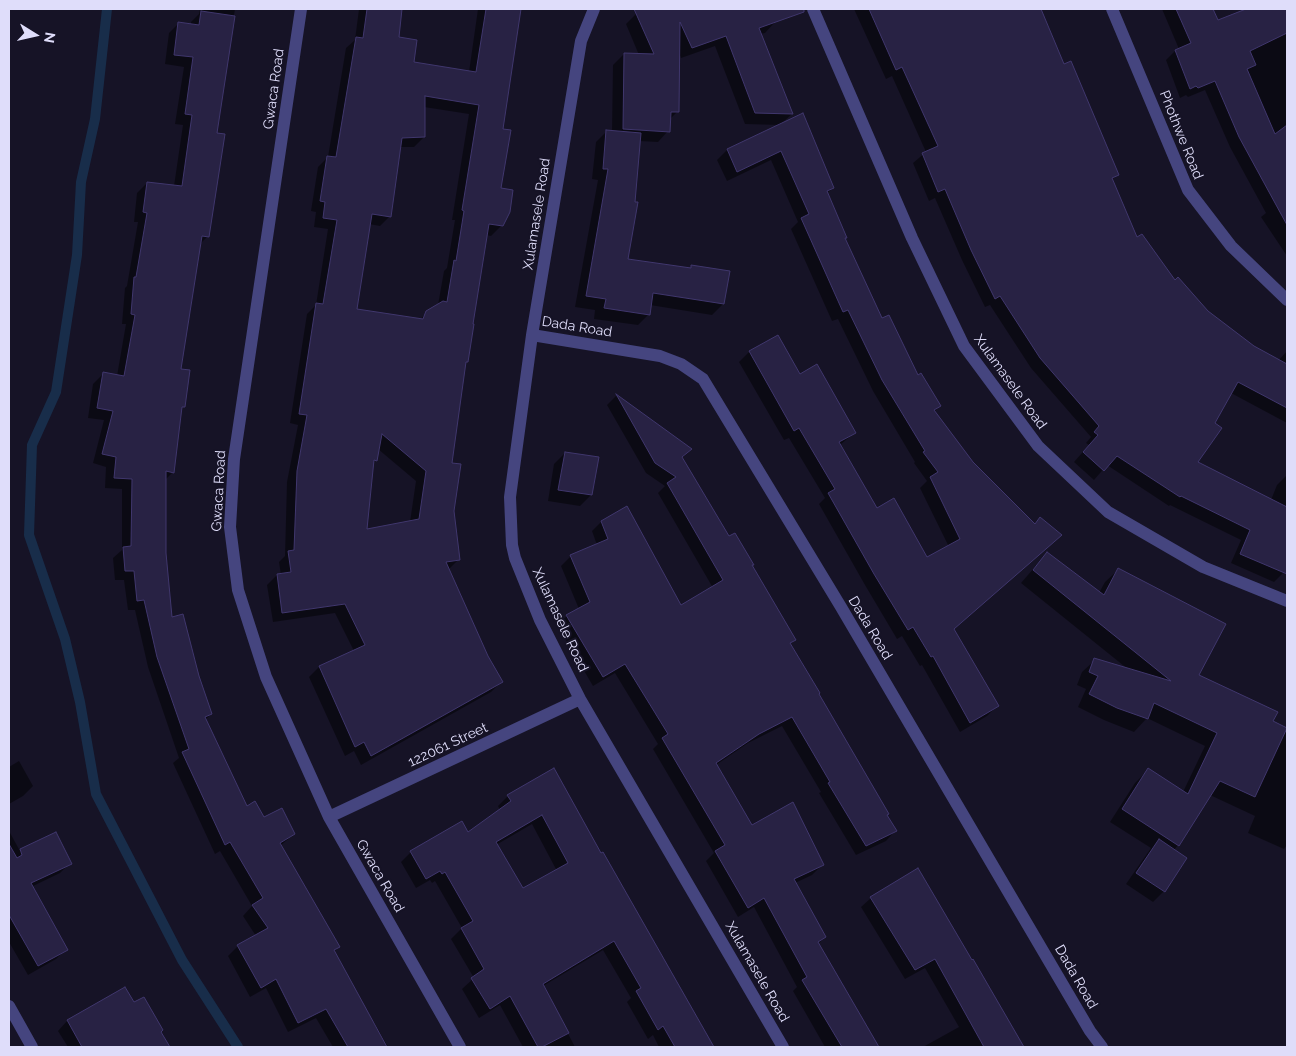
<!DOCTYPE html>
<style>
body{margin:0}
#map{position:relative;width:1296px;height:1056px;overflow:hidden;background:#161326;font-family:Raleway,sans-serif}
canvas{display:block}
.frame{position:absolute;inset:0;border:10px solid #dfddfa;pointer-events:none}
.north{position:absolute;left:10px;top:10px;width:50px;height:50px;-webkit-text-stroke:4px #161326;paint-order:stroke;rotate:100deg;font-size:14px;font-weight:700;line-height:20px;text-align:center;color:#dfddfa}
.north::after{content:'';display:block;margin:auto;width:18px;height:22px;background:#dfddfa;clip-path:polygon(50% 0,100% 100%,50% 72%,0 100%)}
</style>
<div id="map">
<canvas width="1296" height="1056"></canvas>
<div class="frame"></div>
<div class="north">N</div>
</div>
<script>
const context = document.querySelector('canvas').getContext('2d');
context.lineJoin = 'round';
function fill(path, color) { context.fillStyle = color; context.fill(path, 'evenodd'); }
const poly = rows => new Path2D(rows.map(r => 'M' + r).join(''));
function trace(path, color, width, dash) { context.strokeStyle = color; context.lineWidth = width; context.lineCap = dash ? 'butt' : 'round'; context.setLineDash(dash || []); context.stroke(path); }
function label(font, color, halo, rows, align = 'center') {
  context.font = font + ' Raleway,sans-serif'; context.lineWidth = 4; context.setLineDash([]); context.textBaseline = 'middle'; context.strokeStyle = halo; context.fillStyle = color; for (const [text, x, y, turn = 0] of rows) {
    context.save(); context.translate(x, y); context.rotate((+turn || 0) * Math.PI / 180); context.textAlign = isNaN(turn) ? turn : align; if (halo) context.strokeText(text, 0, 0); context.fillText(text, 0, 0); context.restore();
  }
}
fill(poly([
 [200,9,235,9,215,134,208,236,199,245,180,370,183,407,180,410,173,472,164,481,164,553,171,618,198,677,211,714,205,720,246,807,263,819,294,834,280,846,338,947,334,952,372,1023,374,1022,388,1047,333,1047,316,1018,288,1032,266,988,250,997,228,956,238,946,256,936,243,916,252,906,220,851,215,854,173,763,179,758,148,667,135,610,128,610,124,580,115,580,113,558,122,550,122,489,105,488,106,467,93,463,104,420,88,418,93,384,103,374,117,376,126,324,122,324,125,288,127,286,138,222,134,222,137,193,147,183,174,186,183,125,175,124,184,67,165,64,169,33,179,23,191,25,191,22,199,14],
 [359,9,401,9,398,38,413,63,469,72,478,9,520,9,502,130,500,190,502,225,491,236,486,235,465,363,451,464,453,511,458,560,448,570,487,656,501,682,491,692,361,765,354,751,345,756,309,677,319,667,354,651,335,613,273,622,267,585,277,575,281,575,279,562,285,556,287,482,298,425,290,423,307,314,316,305,328,229,314,227,316,212,311,211,318,167,328,157,346,48,355,40],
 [424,107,469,114,452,220,455,220,447,268,444,271,438,305,427,312,420,320,355,310,369,224,380,226,390,216,399,147,414,147,424,137],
 [378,449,416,481,410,522,366,531,372,464,376,460],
 [648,9,771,9,775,22,765,33,760,34,792,114,782,123,833,188,826,194,844,239,881,320,939,406,934,412,972,463,1034,525,1040,519,953,629,997,706,987,716,960,732,922,665,920,666,902,636,897,639,865,585,819,504,825,498,789,438,784,440,739,362,749,352,778,336,799,376,854,433,840,445,877,510,926,558,949,547,920,488,927,481,914,463,915,462,873,391,838,319,832,321,791,229,798,222,771,160,727,181,717,160,727,150,780,125,745,124,715,46,681,58,679,53,678,111,669,120,668,131,658,142,639,141,627,260,689,269,692,267,728,273,723,304,712,315,650,305,649,314,638,325,594,319,595,310,575,307,598,180,592,179,596,142,607,131,612,132,613,65,624,54,639,55,626,24,636,14],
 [854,9,1038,9,1063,66,1117,174,1112,180,1136,239,1175,282,1207,312,1253,347,1278,361,1287,351,1287,423,1231,393,1213,424,1196,462,1271,500,1277,485,1287,475,1287,564,1284,572,1274,582,1231,563,1241,540,1170,505,1169,506,1107,465,1094,480,1074,462,1089,445,1086,443,1091,437,1031,368,990,305,985,307,962,260,935,198,929,201,913,163,926,152,892,76,886,79],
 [1162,9,1212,9,1217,22,1249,9,1287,9,1287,256,1261,217,1266,213,1230,147,1205,90,1188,97,1186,95,1180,98,1166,60,1175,51,1179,49],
 [616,396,691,450,682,458,729,537,751,566,794,639,789,645,895,831,886,841,856,855,819,793,821,792,782,726,748,743,716,765,751,827,822,865,812,875,795,883,825,937,818,944,878,1047,825,1047,793,991,797,987,754,907,738,917,706,861,714,853,653,749,658,744,615,673,593,686,557,625,567,616,579,609,561,566,571,556,597,545,592,531,601,522,680,607,713,588,658,493,665,486,646,473,607,405],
 [565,453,591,495,580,506,548,501,554,464],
 [1047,553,1099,593,1105,582,1118,570,1197,675,1272,722,1287,729,1287,845,1284,849,1248,833,1255,816,1210,795,1178,845,1174,850,1164,891,1153,902,1126,884,1151,848,1110,822,1135,783,1148,770,1183,792,1205,746,1147,718,1134,732,1104,720,1078,707,1086,689,1077,685,1082,672,1095,660,1129,670,1021,583],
 [19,761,33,786,23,796,9,804,9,767],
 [554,770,601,855,653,942,713,1047,659,1047,653,1035,648,1039,627,1002,631,998,603,950,543,986,575,1047,523,1047,500,1005,479,1018,462,989,474,978,451,939,462,928,435,881,432,883,430,880,416,888,401,862,411,852,468,834,500,810,498,806,508,796],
 [532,824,557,871,523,890,496,845],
 [9,831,20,851,56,833,70,863,60,873,31,887,66,949,56,959,28,975,9,942],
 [917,869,1022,1047,923,1047,959,1027,925,968,905,979,861,907,871,898],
 [124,988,134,1004,159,1032,168,1047,68,1047,58,1031,67,1021]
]), '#0007');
trace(poly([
 [107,9,95,119,81,182,77,255,56,392,32,445,29,535,65,639,80,702,96,794,182,960,238,1047]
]), '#182d4a', 10);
const building = poly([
 [367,9,402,9,399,37,417,40,414,62,476,72,486,9,521,9,503,129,511,130,501,188,513,190,510,212,503,226,489,224,473,324,474,324,468,362,466,362,452,463,461,464,454,511,460,560,446,562,488,656,503,682,371,756,364,742,355,747,319,666,365,645,345,604,282,613,277,574,291,572,288,551,294,550,297,471,307,415,299,414,316,303,323,304,337,220,323,218,325,202,320,201,327,156,336,157,356,37,363,38,367,9],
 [425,96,479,105,462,210,464,211,456,261,454,260,447,302,443,301,426,311,423,319,357,309,372,214,391,217,402,138,425,137,425,96],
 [382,434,426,471,419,519,367,529,374,460,377,461,382,434],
 [634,9,804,9,804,12,759,28,793,114,755,113,726,36,692,48,680,22,679,112,671,112,670,132,623,129,624,53,654,54,634,9],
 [869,9,1041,9,1064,64,1071,61,1119,175,1112,178,1137,237,1142,234,1175,280,1178,277,1208,311,1254,346,1287,364,1287,408,1238,382,1215,423,1222,428,1198,462,1287,507,1287,574,1240,554,1250,530,1181,496,1180,497,1117,456,1104,471,1083,452,1098,435,1094,432,1099,426,1040,358,1000,296,995,299,971,250,945,189,938,192,922,153,938,146,902,67,896,70,869,9],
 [1176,9,1213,9,1218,20,1246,9,1287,9,1287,33,1250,51,1256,65,1247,69,1275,134,1287,125,1287,225,1239,137,1215,81,1198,88,1196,86,1190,89,1175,50,1191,43,1176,9],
 [201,11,235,16,217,133,225,134,209,237,202,236,181,369,190,370,185,407,182,407,174,473,166,471,166,553,172,617,183,614,199,676,212,714,205,717,247,806,255,801,264,817,282,808,295,834,280,843,340,947,334,950,387,1047,348,1047,326,1009,298,1023,276,979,261,988,237,945,268,928,252,905,263,898,230,842,225,845,182,752,189,749,157,657,144,600,137,601,134,571,125,571,123,547,131,546,132,479,114,478,116,457,102,454,113,411,97,408,103,372,124,376,135,315,131,314,134,277,136,277,147,213,143,212,147,182,182,186,192,115,185,114,193,57,174,55,178,22,199,25,201,11],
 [803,113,834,188,827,191,847,238,845,238,882,318,889,315,918,375,921,373,941,406,934,410,973,462,1035,524,1040,517,1062,535,954,629,999,706,970,723,933,656,931,657,913,627,908,630,874,574,828,493,835,489,799,428,794,431,749,351,778,335,800,374,817,364,856,433,839,442,877,508,894,498,927,557,960,539,930,477,938,472,923,452,925,451,882,380,848,310,843,312,801,218,809,214,781,151,737,172,727,149,803,113],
 [606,130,641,133,635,202,638,202,628,259,691,268,691,265,730,271,724,304,653,293,650,315,604,308,606,299,586,296,608,169,603,169,606,130],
 [616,394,692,449,682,457,729,536,735,533,754,565,752,565,796,640,790,643,820,693,819,694,889,814,887,815,897,831,866,846,828,783,830,782,792,717,759,734,716,763,752,825,793,802,824,865,794,879,826,937,818,942,879,1047,842,1047,802,980,807,977,764,898,748,908,715,851,725,845,662,738,668,734,625,664,603,677,566,615,590,602,570,555,608,539,601,521,627,506,681,605,723,580,667,483,676,477,655,463,616,394],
 [565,452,599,457,592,495,558,490,565,452],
 [1047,552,1104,595,1118,568,1226,624,1199,675,1278,712,1273,721,1287,728,1255,797,1220,781,1179,846,1122,809,1148,768,1188,794,1217,733,1154,703,1148,719,1117,708,1089,694,1098,676,1089,672,1094,658,1171,681,1033,570,1047,552],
 [554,768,601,853,603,852,714,1047,675,1047,663,1026,658,1030,636,991,641,988,614,941,543,984,569,1033,542,1047,538,1047,510,996,490,1009,471,978,484,969,461,928,473,921,445,872,442,874,440,871,426,879,410,851,462,821,468,832,511,801,507,795,554,768],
 [542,815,568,863,523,888,496,842,542,815],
 [56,832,72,864,31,883,68,950,38,966,9,915,9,844,17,858,22,855,20,849,56,832],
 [1159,839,1187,858,1165,892,1136,873,1159,839],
 [918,868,972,960,973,959,1024,1047,984,1047,935,959,915,970,870,897,918,868],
 [125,987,134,1002,144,997,163,1030,161,1032,170,1047,82,1047,67,1020,125,987]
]);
fill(building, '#282244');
trace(building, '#40376d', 1);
trace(poly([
 [301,9,234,459,230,527,238,590,266,677,329,817,460,1047],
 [594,9,581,41,532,335,510,497,512,545,515,558,540,620,580,699,783,1047],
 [813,9,912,238,964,346,1038,446,1108,512,1203,567,1287,601],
 [1112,9,1188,190,1231,246,1287,300],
 [532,335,660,356,681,364,703,379,841,607,1090,1031,1102,1047],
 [329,817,580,699],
 [9,1006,32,1047]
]), '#45457f', 12);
label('14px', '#dfddfa', '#161326', [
 ["Gwaca Road",274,89,-82],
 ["Phothwe Road",1181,135,68],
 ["Xulamasele Road",537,214,-81],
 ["Dada Road",577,327,9],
 ["Xulamasele Road",1010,382,54],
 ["Gwaca Road",219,491,-87],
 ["Xulamasele Road",560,620,65],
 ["Dada Road",870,628,59],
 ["122061 Street",448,745,-25],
 ["Gwaca Road",380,876,60],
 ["Xulamasele Road",757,972,60],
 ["Dada Road",1076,977,60]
]);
</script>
